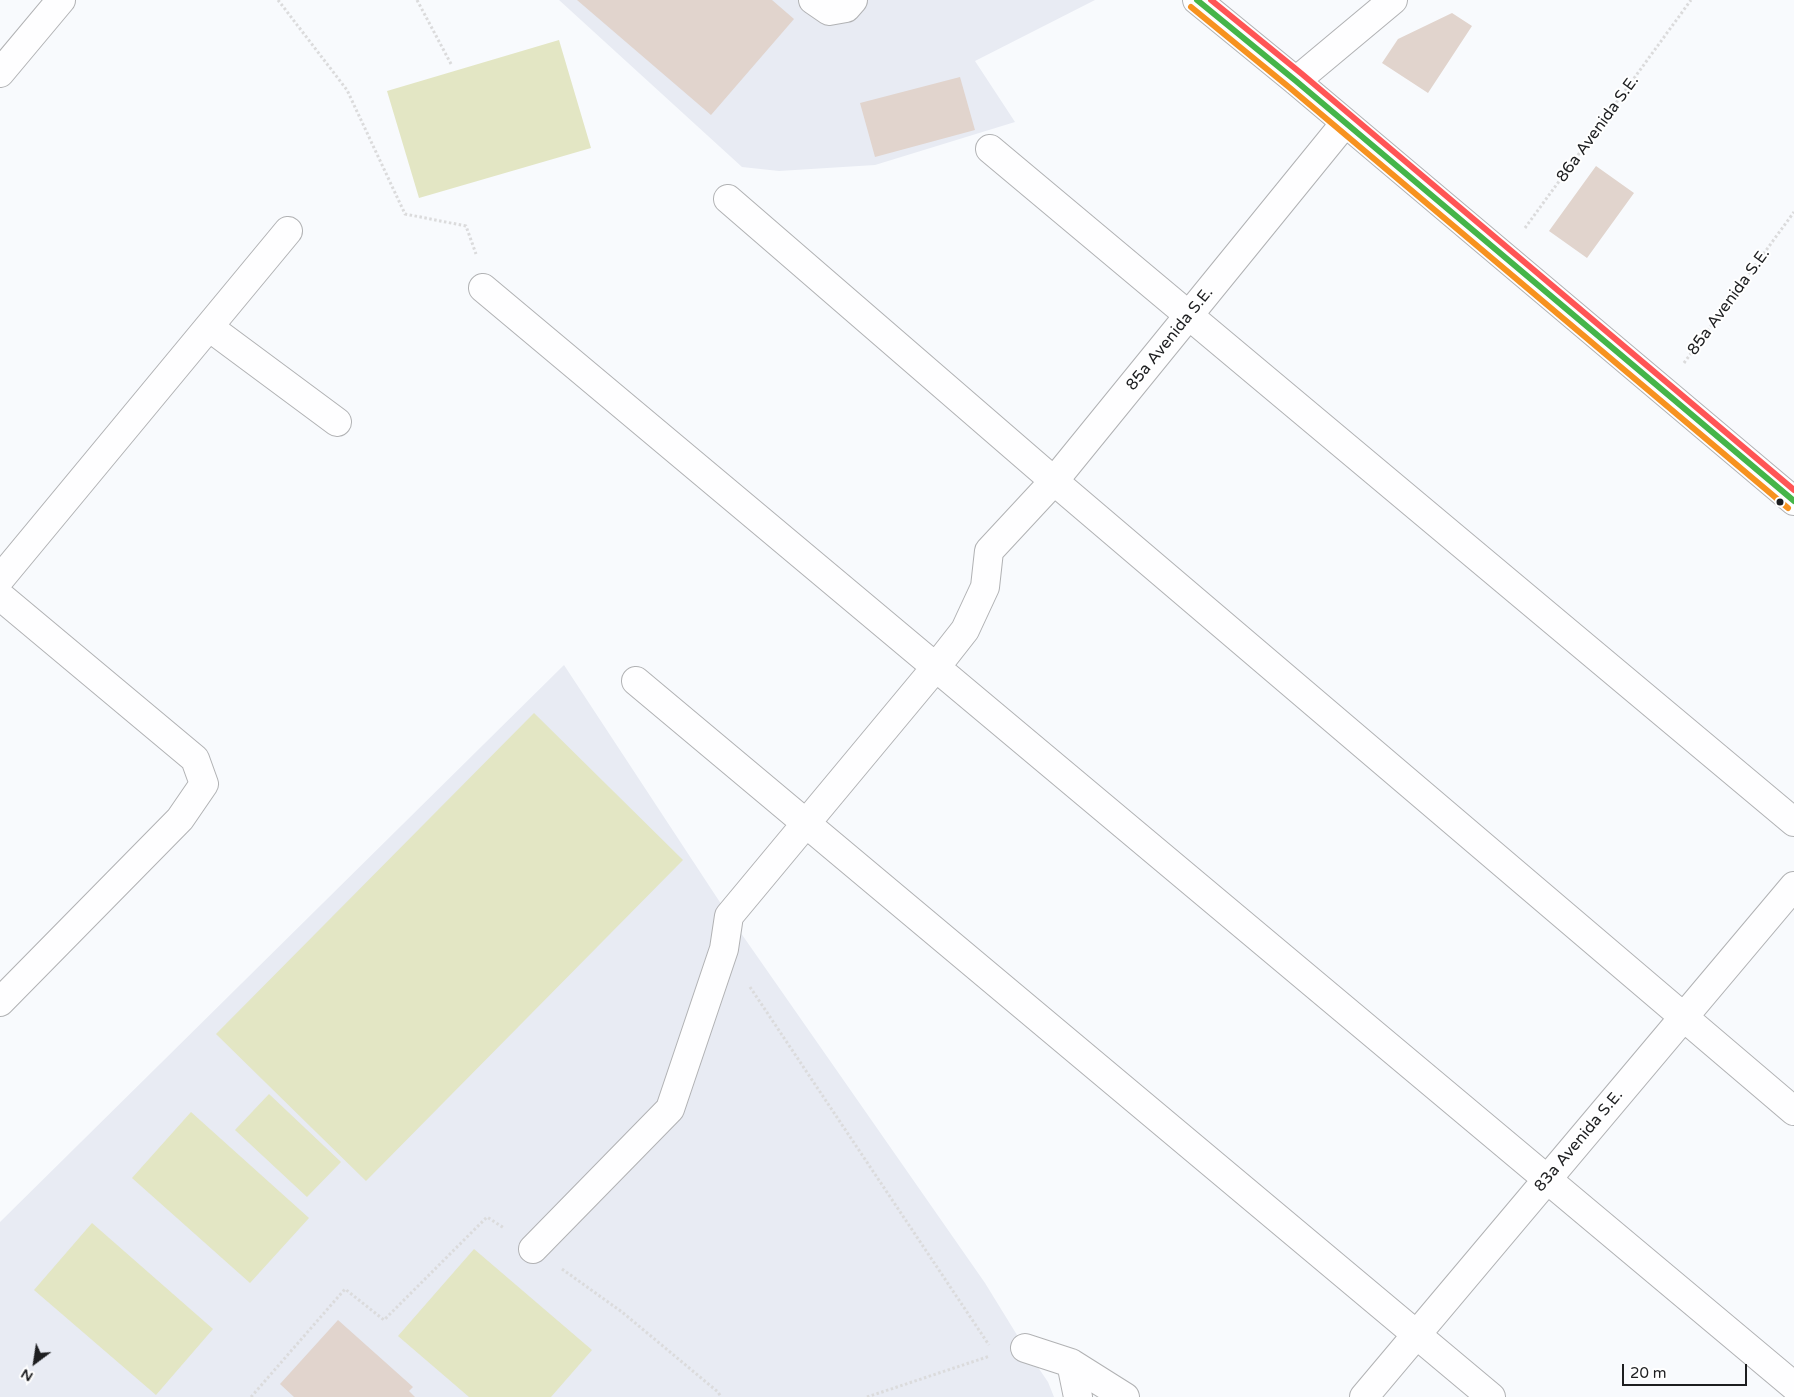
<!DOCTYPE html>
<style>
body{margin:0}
#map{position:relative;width:1794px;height:1397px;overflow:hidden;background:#f8fafd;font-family:"Varela Round",sans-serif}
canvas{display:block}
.north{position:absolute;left:10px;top:1337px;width:50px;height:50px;-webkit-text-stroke:4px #fff;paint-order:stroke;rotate:211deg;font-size:14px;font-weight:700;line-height:20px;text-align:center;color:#1d1e20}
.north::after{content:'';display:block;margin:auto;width:18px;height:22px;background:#1d1e20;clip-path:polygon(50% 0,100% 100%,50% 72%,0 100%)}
.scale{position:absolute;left:1622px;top:1364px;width:125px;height:22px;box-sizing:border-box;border:2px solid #1d1e20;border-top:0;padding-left:6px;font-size:15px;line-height:18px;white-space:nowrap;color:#1d1e20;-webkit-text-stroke:4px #fff;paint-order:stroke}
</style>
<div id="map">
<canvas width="1794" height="1397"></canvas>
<div class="north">N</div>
<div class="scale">20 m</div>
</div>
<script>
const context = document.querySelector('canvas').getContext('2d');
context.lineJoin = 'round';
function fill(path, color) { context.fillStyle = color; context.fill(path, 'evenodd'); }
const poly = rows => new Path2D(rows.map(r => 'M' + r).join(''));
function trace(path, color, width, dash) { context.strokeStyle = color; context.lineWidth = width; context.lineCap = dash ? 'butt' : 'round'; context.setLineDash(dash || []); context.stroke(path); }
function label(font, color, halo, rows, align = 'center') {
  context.font = font + ' "Varela Round",sans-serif'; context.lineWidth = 4; context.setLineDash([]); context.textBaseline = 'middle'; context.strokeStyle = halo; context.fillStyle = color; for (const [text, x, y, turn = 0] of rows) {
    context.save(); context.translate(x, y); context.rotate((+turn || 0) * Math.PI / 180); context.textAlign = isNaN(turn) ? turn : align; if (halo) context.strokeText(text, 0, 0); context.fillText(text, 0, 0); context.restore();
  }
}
fill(poly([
 [559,0,1095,0,975,61,1015,122,875,165,779,171,742,167],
 [564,665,729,916,985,1283,1025,1348,1048,1382,1054,1397,0,1397,0,1222]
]), '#e8ebf3');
fill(poly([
 [559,40,591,148,419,198,387,91],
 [534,713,683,860,366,1181,216,1034],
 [269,1094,341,1162,307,1197,235,1130],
 [191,1112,309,1218,250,1283,132,1178],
 [92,1223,213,1329,156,1395,34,1290],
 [474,1249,592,1350,551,1397,469,1397,398,1336]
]), '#e3e6c4');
fill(poly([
 [577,0,772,0,794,19,711,115],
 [1452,13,1472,26,1428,93,1382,63,1398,39],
 [960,77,975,130,875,157,860,103],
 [1596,166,1634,193,1587,258,1549,231],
 [338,1320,413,1387,409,1391,415,1397,294,1397,280,1384]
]), '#e1d4cd');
const minor = poly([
 [813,0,829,11,846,8,853,0],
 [1197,0,1296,81,1794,501],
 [0,73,61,0],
 [1296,81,1393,0],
 [990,149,1794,822],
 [728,199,1054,481,1794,1111],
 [483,288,1794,1386],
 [209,327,337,422],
 [0,579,288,231],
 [0,596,195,759,204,784,180,819,0,1002],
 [636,681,1491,1397],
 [533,1249,670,1109,724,949,729,916,936,667,965,630,985,587,989,551,1054,481,1345,123],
 [1025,1348,1071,1363,1125,1397],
 [1071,1363,1078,1397],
 [1364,1397,1794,886]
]);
trace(minor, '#b1b2b4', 30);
trace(poly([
 [278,0,347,90,405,214,466,226,476,254],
 [417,0,451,64],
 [1525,228,1691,0],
 [1684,363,1794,212],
 [750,987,989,1345],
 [562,1269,622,1312,718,1392,721,1397],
 [251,1397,345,1289,384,1320,487,1217,504,1228],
 [867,1397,990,1356]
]), '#dbdbdc', 3, [2.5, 2.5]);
trace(minor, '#fefeff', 28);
trace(poly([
 [1197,0,1296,81,1794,501]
]), '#45b549', 6);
trace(poly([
 [1191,7,1290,88,1788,508]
]), '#f7921f', 6);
trace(poly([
 [1211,0,1302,74,1794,490]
]), '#f55', 6);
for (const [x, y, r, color] of [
 [1780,502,4.5,"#1d1e20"]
]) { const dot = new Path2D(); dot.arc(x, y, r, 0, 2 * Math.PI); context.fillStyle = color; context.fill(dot); trace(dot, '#fff', 2); }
label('16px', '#1d1e20', '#fff', [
 ["86a Avenida S.E.",1598,129,-54],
 ["85a Avenida S.E.",1729,302,-54],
 ["85a Avenida S.E.",1170,339,-51],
 ["83a Avenida S.E.",1579,1141,-50]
]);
</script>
